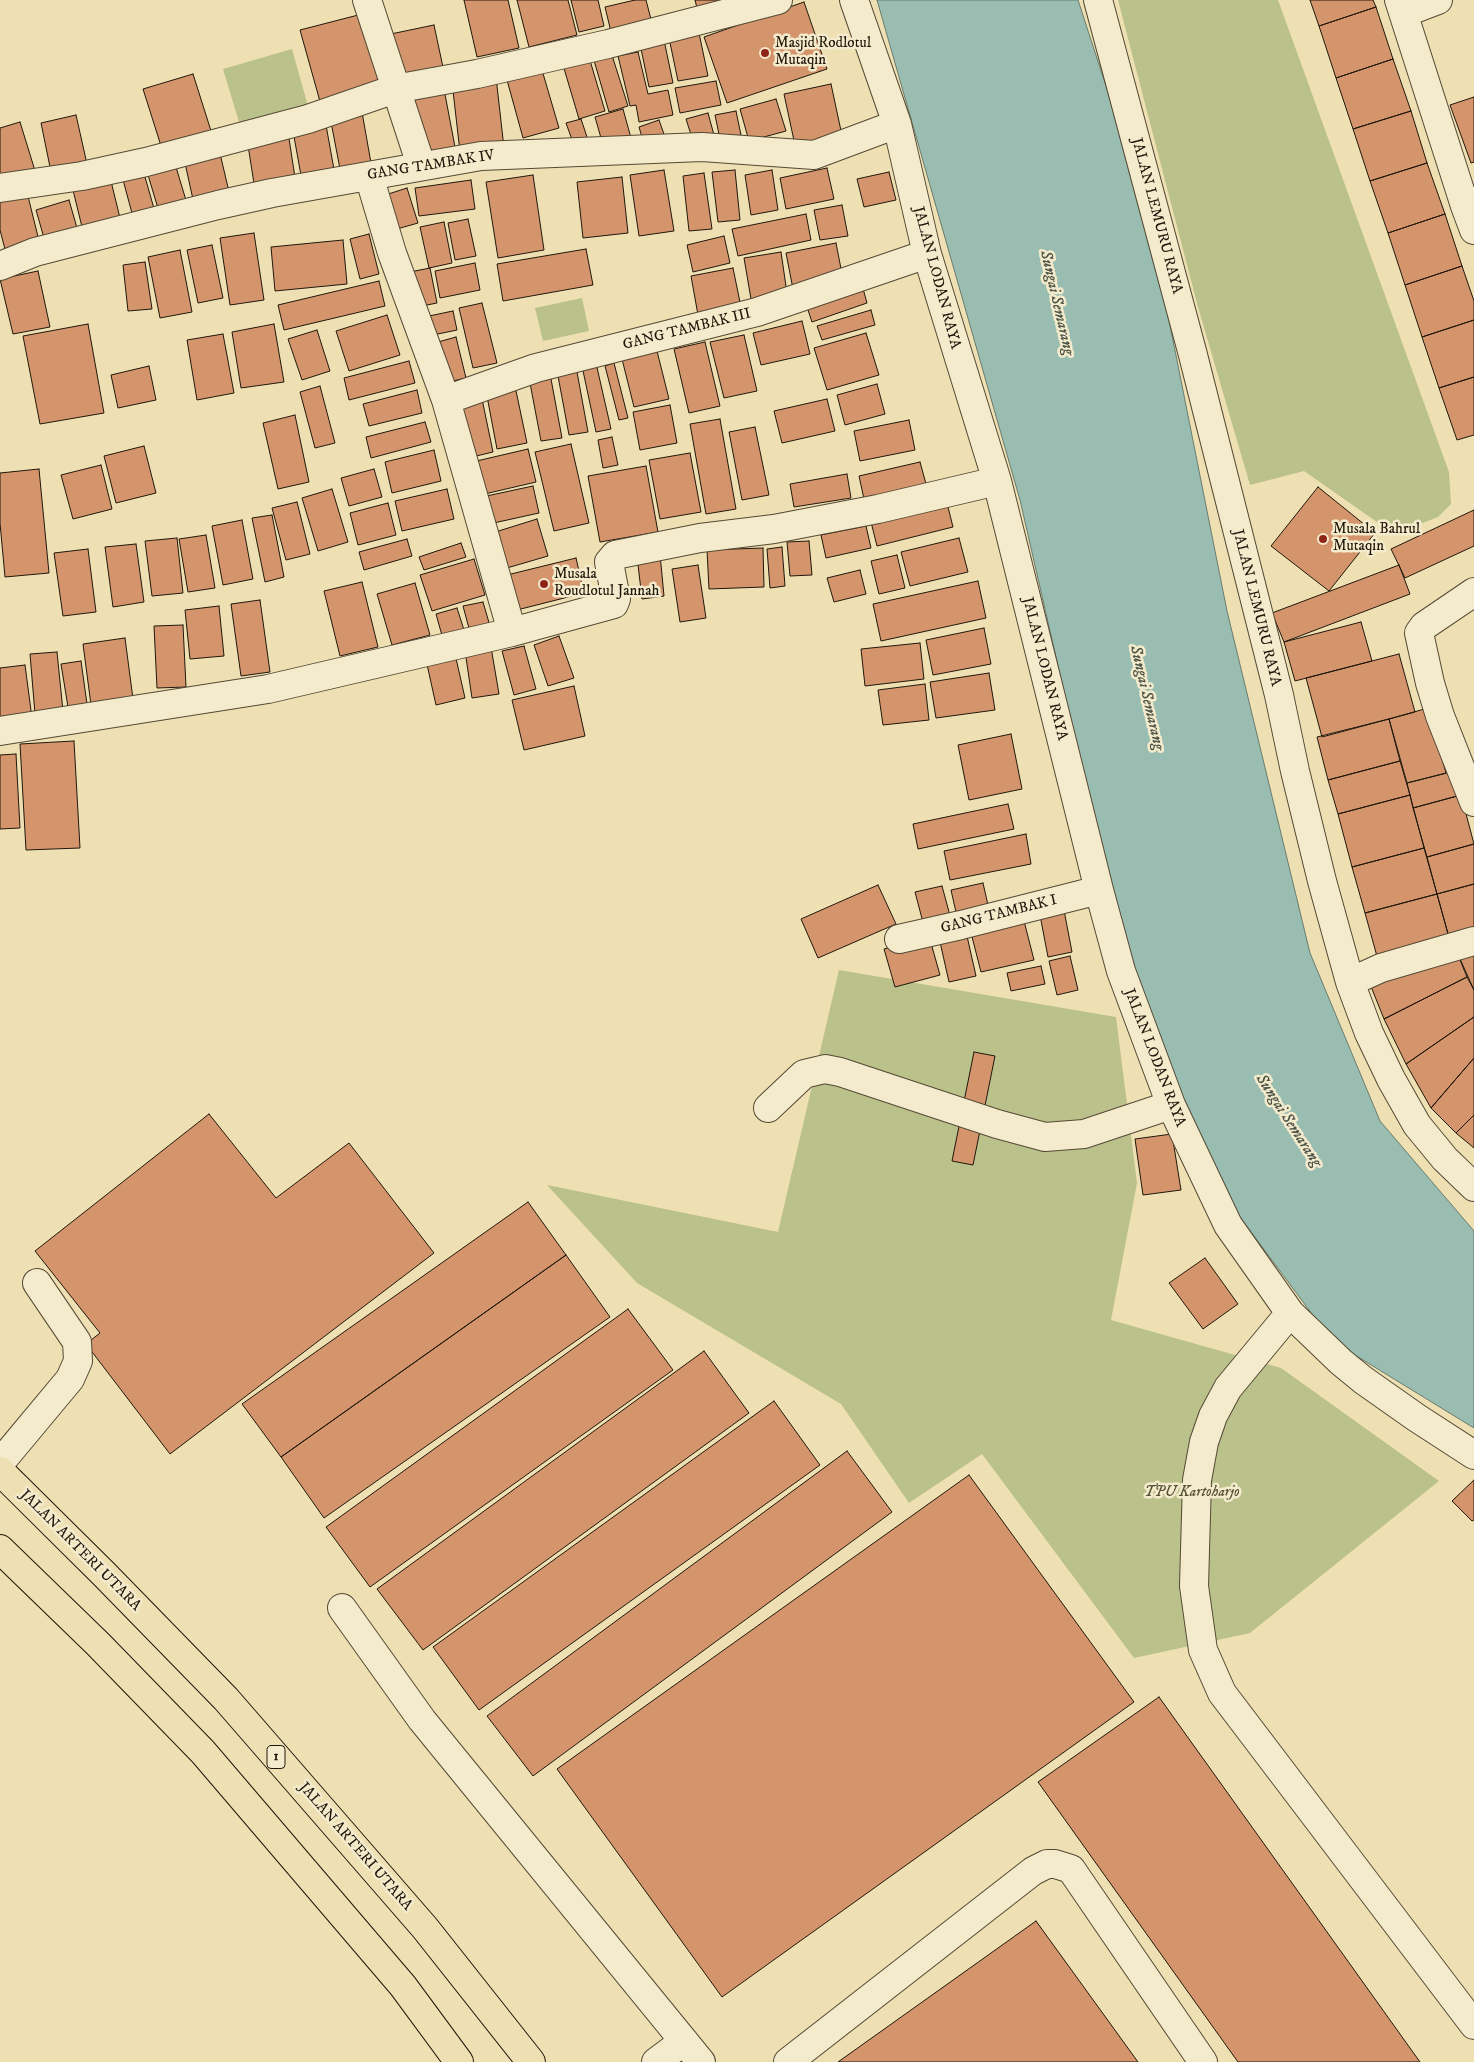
<!DOCTYPE html>
<style>
body{margin:0}
canvas{display:block;background:#eee0b2}
</style>
<canvas width="1474" height="2062"></canvas>
<script>
const context = document.querySelector('canvas').getContext('2d');
context.lineJoin = 'round';
function fill(path, color) { context.fillStyle = color; context.fill(path, 'evenodd'); }
const poly = rows => new Path2D(rows.map(r => 'M' + r).join(''));
function trace(path, color, width, dash) { context.strokeStyle = color; context.lineWidth = width; context.lineCap = dash ? 'butt' : 'round'; context.setLineDash(dash || []); context.stroke(path); }
function label(font, color, halo, rows, align = 'center') {
  context.font = font + ' "IM FELL DW Pica",serif'; context.lineWidth = 5; context.setLineDash([]); context.textBaseline = 'middle'; context.strokeStyle = halo; context.fillStyle = color; for (const [text, x, y, turn = 0] of rows) {
    context.save(); context.translate(x, y); context.rotate((+turn || 0) * Math.PI / 180); context.textAlign = isNaN(turn) ? turn : align; if (halo) context.strokeText(text, 0, 0); context.fillText(text, 0, 0); context.restore();
  }
}
fill(poly([
 [1118,0,1278,0,1449,472,1451,504,1438,517,1394,534,1304,471,1250,485,1198,307],
 [292,49,310,113,242,132,223,69],
 [582,298,589,331,543,341,535,308],
 [839,970,1116,1017,1137,1183,1111,1320,1281,1368,1439,1481,1250,1633,1134,1658,982,1454,909,1503,841,1404,637,1283,547,1185,778,1232]
]), '#bbc18a');
const water = poly([
 [877,0,1078,0,1148,215,1227,611,1310,953,1380,1121,1474,1231,1474,1428,1332,1341,1228,1201,1189,1121,1113,906,1020,500,877,0]
]);
fill(water, '#99bdb0');
trace(water, '#697b6e', 1);
const building = poly([
 [464,0,508,0,519,48,477,57,464,0],
 [517,0,568,0,577,35,529,47,517,0],
 [571,0,598,0,604,26,579,32,571,0],
 [635,0,646,0,653,27,612,36,605,7,635,0],
 [695,0,751,0,699,16,695,0],
 [1310,0,1373,0,1376,7,1319,26,1310,0],
 [804,2,827,69,727,103,704,37,804,2],
 [1376,7,1393,59,1336,78,1319,26,1376,7],
 [366,13,386,87,321,105,300,30,366,13],
 [434,25,444,72,396,82,386,35,434,25],
 [699,33,708,76,678,81,669,38,699,33],
 [664,40,673,83,649,87,640,44,664,40],
 [611,52,628,106,609,112,593,57,611,52],
 [638,52,648,94,668,90,673,115,639,122,636,105,630,106,618,56,638,52],
 [589,57,605,111,579,119,563,65,589,57],
 [1393,59,1411,111,1353,129,1336,78,1393,59],
 [542,70,559,128,523,138,507,80,542,70],
 [193,74,212,134,162,149,143,89,193,74],
 [496,77,504,148,460,152,452,82,496,77],
 [716,81,721,105,680,113,675,88,716,81],
 [831,84,843,140,796,150,784,94,831,84],
 [444,89,455,147,419,154,407,96,444,89],
 [1474,97,1474,162,1471,163,1450,105,1474,97],
 [776,99,786,131,749,141,740,109,776,99],
 [623,109,631,138,603,145,595,117,623,109],
 [736,111,741,135,720,139,715,115,736,111],
 [1411,111,1427,163,1370,181,1353,129,1411,111],
 [362,112,371,163,340,169,331,122,362,112],
 [708,113,714,135,693,141,686,119,708,113],
 [76,115,87,164,51,172,41,123,76,115],
 [581,119,590,146,576,151,566,123,581,119],
 [659,120,665,137,644,144,639,127,659,120],
 [20,122,36,174,0,185,0,128,20,122],
 [326,125,335,175,302,181,293,131,326,125],
 [288,132,296,184,255,190,247,139,288,132],
 [218,145,230,196,194,204,183,154,218,145],
 [173,157,188,207,160,215,145,165,173,157],
 [1427,163,1445,214,1388,233,1370,181,1427,163],
 [827,168,834,199,786,209,780,178,827,168],
 [143,170,155,212,133,217,122,176,143,170],
 [664,170,674,231,639,236,630,175,664,170],
 [735,170,740,220,718,222,712,172,735,170],
 [772,170,778,210,751,215,745,175,772,170],
 [889,172,896,200,864,207,857,179,889,172],
 [109,173,120,218,82,227,71,182,109,173],
 [704,173,712,229,689,231,683,176,704,173],
 [533,175,544,250,498,258,486,182,533,175],
 [622,177,628,233,583,238,577,182,622,177],
 [471,180,475,209,419,216,415,188,471,180],
 [407,188,418,223,390,231,379,197,407,188],
 [27,192,40,245,6,253,0,230,0,198,27,192],
 [69,200,79,235,46,245,36,210,69,200],
 [842,205,848,236,820,240,814,210,842,205],
 [806,214,811,240,738,256,732,229,806,214],
 [1445,214,1462,266,1405,285,1388,233,1445,214],
 [468,219,476,256,455,260,448,223,468,219],
 [444,222,452,263,429,268,420,227,444,222],
 [254,233,264,300,230,305,220,238,254,233],
 [369,234,379,274,360,279,350,239,369,234],
 [724,236,730,263,693,272,687,245,724,236],
 [343,240,347,284,275,291,271,247,343,240],
 [836,243,843,279,793,289,786,253,836,243],
 [212,245,223,298,198,303,187,250,212,245],
 [586,249,593,285,503,301,497,264,586,249],
 [180,250,192,312,160,318,148,257,180,250],
 [781,252,787,293,751,299,744,258,781,252],
 [145,262,152,309,128,311,123,265,145,262],
 [475,263,480,290,440,298,435,271,475,263],
 [1462,266,1474,301,1474,320,1422,337,1405,285,1462,266],
 [430,268,437,303,417,307,410,272,430,268],
 [733,268,741,307,698,315,691,276,733,268],
 [38,271,50,327,13,334,0,279,38,271],
 [379,281,385,306,284,330,278,305,379,281],
 [862,285,867,303,812,322,806,304,862,285],
 [482,303,497,363,473,368,459,308,482,303],
 [871,310,875,325,822,340,817,326,871,310],
 [453,311,457,330,433,335,429,316,453,311],
 [387,315,400,355,349,371,336,331,387,315],
 [1474,320,1474,377,1439,388,1422,337,1474,320],
 [802,321,810,354,761,365,753,333,802,321],
 [88,324,104,413,40,424,23,336,88,324],
 [274,324,284,382,241,388,232,332,274,324],
 [317,330,330,371,302,380,288,339,317,330],
 [866,333,879,375,827,390,814,348,866,333],
 [223,334,234,393,197,400,187,340,223,334],
 [744,335,757,391,724,398,710,342,744,335],
 [456,337,466,378,448,382,438,342,456,337],
 [705,342,720,406,689,413,674,349,705,342],
 [657,351,669,399,634,407,622,359,657,351],
 [409,361,415,383,349,400,344,378,409,361],
 [596,363,611,429,596,432,582,366,596,363],
 [614,363,628,418,619,420,605,366,614,363],
 [149,366,156,400,118,408,111,375,149,366],
 [577,372,588,432,569,435,558,376,577,372],
 [1474,377,1474,435,1457,440,1439,388,1474,377],
 [551,379,562,438,541,441,530,383,551,379],
 [877,384,885,414,845,425,837,395,877,384],
 [320,386,335,443,315,448,300,392,320,386],
 [515,386,527,443,497,449,486,391,515,386],
 [417,390,422,413,369,426,363,404,417,390],
 [481,394,493,452,468,458,456,400,481,394],
 [827,399,835,431,782,443,774,411,827,399],
 [670,405,677,443,640,450,633,412,670,405],
 [295,415,309,482,278,489,263,423,295,415],
 [720,419,736,509,706,514,690,424,720,419],
 [909,420,915,450,860,461,854,431,909,420],
 [425,422,431,442,371,458,366,437,425,422],
 [755,427,769,495,742,500,729,432,755,427],
 [612,437,618,465,603,468,598,440,612,437],
 [571,444,589,523,554,531,535,452,571,444],
 [144,446,156,493,116,503,104,456,144,446],
 [528,449,536,482,476,496,468,463,528,449],
 [434,450,441,481,392,493,385,462,434,450],
 [690,453,701,512,660,519,649,460,690,453],
 [920,462,926,484,864,499,859,476,920,462],
 [101,465,112,509,73,519,61,475,101,465],
 [646,466,658,532,600,542,588,476,646,466],
 [39,469,49,573,5,577,0,523,0,473,39,469],
 [374,469,382,497,349,506,341,478,374,469],
 [847,474,851,498,794,507,790,484,847,474],
 [533,486,539,513,489,524,482,497,533,486],
 [1318,487,1375,533,1329,591,1271,546,1318,487],
 [332,489,348,542,318,551,302,498,332,489],
 [447,489,454,519,402,531,395,501,447,489],
 [297,502,310,554,286,560,272,508,297,502],
 [388,503,396,535,358,545,350,513,388,503],
 [947,503,953,527,877,546,871,522,947,503],
 [1474,510,1474,546,1405,578,1391,549,1474,510],
 [272,515,284,577,265,582,252,518,272,515],
 [537,519,548,556,500,570,489,534,537,519],
 [242,520,253,579,223,585,212,526,242,520],
 [866,526,871,548,826,558,821,535,866,526],
 [206,535,215,588,188,592,179,539,206,535],
 [177,538,183,593,152,596,145,541,177,538],
 [959,538,968,572,910,586,901,552,959,538],
 [407,539,412,556,364,570,359,552,407,539],
 [809,541,812,575,790,576,787,542,809,541],
 [461,543,466,557,424,570,419,557,461,543],
 [136,544,144,602,113,607,105,547,136,544],
 [782,547,785,586,770,588,767,549,782,547],
 [763,548,764,587,709,589,707,550,763,548],
 [88,549,96,612,63,616,54,553,88,549],
 [660,554,664,596,642,599,637,556,660,554],
 [897,555,905,588,879,594,871,561,897,555],
 [576,558,584,593,513,611,503,576,576,558],
 [474,559,485,595,432,611,420,575,474,559],
 [698,565,706,618,680,622,672,569,698,565],
 [1399,565,1410,594,1284,642,1272,613,1399,565],
 [860,570,866,594,834,602,827,578,860,570],
 [978,581,986,618,881,641,873,604,978,581],
 [362,582,378,647,340,656,324,591,362,582],
 [415,583,430,635,392,645,377,594,415,583],
 [260,600,270,672,241,676,231,604,260,600],
 [483,602,490,626,470,632,463,606,483,602],
 [219,606,224,656,190,659,185,610,219,606],
 [457,608,465,633,443,639,436,614,457,608],
 [1361,622,1372,661,1295,681,1284,642,1361,622],
 [183,625,186,687,157,688,154,626,183,625],
 [984,628,991,664,933,675,926,640,984,628],
 [559,636,574,678,548,686,534,645,559,636],
 [125,638,133,699,91,705,83,644,125,638],
 [920,643,924,679,865,686,861,649,920,643],
 [524,646,536,689,514,695,502,651,524,646],
 [491,647,499,694,472,698,465,651,491,647],
 [57,652,63,711,35,714,30,654,57,652],
 [455,654,465,698,436,705,426,660,455,654],
 [1399,654,1415,712,1322,737,1306,678,1399,654],
 [81,661,87,704,68,707,61,664,81,661],
 [25,665,32,718,0,722,0,668,25,665],
 [989,673,995,710,936,718,930,682,989,673],
 [925,684,929,720,883,725,878,690,925,684],
 [574,686,585,736,524,750,512,700,574,686],
 [1428,708,1446,773,1407,783,1389,719,1428,708],
 [1389,719,1400,761,1328,780,1317,737,1389,719],
 [1011,734,1022,789,969,800,958,745,1011,734],
 [74,741,80,848,26,850,20,744,74,741],
 [16,754,20,828,0,829,0,755,16,754],
 [1400,761,1410,795,1338,814,1328,780,1400,761],
 [1455,771,1461,795,1413,808,1407,783,1455,771],
 [1410,795,1424,848,1352,867,1338,814,1410,795],
 [1461,795,1474,844,1427,857,1413,808,1461,795],
 [1008,804,1014,829,918,849,913,824,1008,804],
 [1026,834,1031,864,950,880,944,851,1026,834],
 [1474,844,1474,884,1437,894,1427,857,1474,844],
 [1424,848,1437,894,1365,913,1352,867,1424,848],
 [983,883,990,914,958,921,951,890,983,883],
 [1474,884,1474,935,1450,941,1437,894,1474,884],
 [878,885,896,924,818,958,801,919,878,885],
 [942,886,952,923,925,930,915,892,942,886],
 [1437,894,1450,941,1378,960,1365,913,1437,894],
 [1063,905,1072,952,1048,957,1039,910,1063,905],
 [1023,917,1034,960,981,972,970,929,1023,917],
 [929,936,940,975,895,987,884,949,929,936],
 [967,936,976,976,949,982,940,942,967,936],
 [1474,945,1474,990,1456,950,1474,945],
 [1456,950,1467,977,1384,1019,1368,979,1456,950],
 [1070,956,1078,990,1057,995,1049,961,1070,956],
 [1041,966,1045,984,1011,991,1007,973,1041,966],
 [1467,977,1474,990,1474,1017,1406,1064,1384,1019,1467,977],
 [1474,1017,1474,1058,1431,1108,1406,1064,1474,1017],
 [974,1052,995,1056,973,1165,952,1161,974,1052],
 [1474,1058,1474,1115,1456,1133,1431,1108,1474,1058],
 [209,1114,276,1198,349,1143,434,1253,170,1454,86,1344,100,1333,35,1251,209,1114],
 [1474,1115,1474,1148,1456,1133,1474,1115],
 [1172,1134,1181,1190,1143,1195,1135,1139,1172,1134],
 [528,1202,566,1255,281,1457,242,1404,528,1202],
 [566,1255,610,1317,324,1518,281,1457,566,1255],
 [1205,1258,1238,1304,1203,1329,1169,1283,1205,1258],
 [628,1309,673,1370,370,1587,326,1527,628,1309],
 [704,1351,749,1413,423,1650,377,1589,704,1351],
 [774,1401,820,1465,479,1710,433,1647,774,1401],
 [847,1451,892,1512,533,1776,487,1716,847,1451],
 [969,1475,1134,1702,722,1997,557,1769,969,1475],
 [1474,1480,1474,1520,1472,1521,1452,1501,1474,1480],
 [1159,1697,1420,2062,1238,2062,1038,1782,1159,1697],
 [1036,1921,1138,2062,838,2062,1036,1921]
]);
fill(building, '#d4956d');
trace(building, '#20170b', 1);
const minor = poly([
 [367,0,421,165],
 [854,0,897,124,927,254,997,481,1099,890,1121,971,1171,1105,1228,1225,1290,1313,1341,1362,1363,1380,1417,1418,1474,1455],
 [1098,0,1193,355,1279,695,1295,771,1322,881,1350,982,1369,1033,1391,1079,1417,1125,1445,1159,1474,1187],
 [1399,0,1465,206,1474,201],
 [1404,13,1438,0],
 [369,176,392,253,446,400,512,632],
 [0,188,82,176,146,162,308,119,395,89,477,74,608,44,778,0],
 [1465,206,1474,230],
 [0,266,35,252,218,205,272,193,481,156,702,147,814,155,897,124],
 [446,400,536,368,757,312,927,254],
 [1474,592,1424,626,1419,633,1430,683,1440,716,1474,802],
 [0,731,268,689,512,632,614,604,616,599,609,562,615,555,700,538,774,529,878,509,997,481],
 [899,939,961,925,1099,890],
 [1350,982,1381,968,1474,941],
 [768,1108,804,1074,825,1069,840,1072,997,1124,1045,1137,1084,1134,1171,1105],
 [1290,1313,1228,1388,1213,1416,1204,1442,1197,1480,1194,1586,1203,1650,1222,1693,1474,2025],
 [0,1463,70,1379,78,1361,77,1342,37,1283],
 [342,1608,422,1720,701,2062],
 [656,2062,684,2041],
 [788,2062,1033,1871,1047,1864,1055,1864,1071,1869,1203,2062]
]);
const highway = poly([
 [0,1471,104,1574,226,1699,425,1928,531,2062],
 [0,1549,98,1644,203,1752,403,1986,459,2062]
]);
trace(minor, '#544935', 30);
trace(highway, '#20170b', 30);
trace(minor, '#f4ebcd', 28);
trace(highway, '#eee0b2', 28);
for (const [x, y, r, color] of [
 [765,53,5,"#8f2418"],
 [1323,539,5,"#8f2418"],
 [544,584,5,"#8f2418"]
]) { const dot = new Path2D(); dot.arc(x, y, r, 0, 2 * Math.PI); context.fillStyle = color; context.fill(dot); trace(dot, '#f4ebcd', 2); }
for (const [x, y, w] of [
 [276,1757,18]
]) { const box = new Path2D(); box.roundRect(x - w / 2, y - 11.5, w, 23, 4); context.fillStyle = '#f4ebcd'; context.fill(box); trace(box, '#20170b', 1); }
label('bold 14px', '#20170b', null, [
 ["1",276,1757]
]);
label('15px', '#20170b', '#f4ebcd', [
 ["Masjid Rodlotul",775,44],
 ["Mutaqin",775,61],
 ["Musala Bahrul",1333,530],
 ["Mutaqin",1333,547],
 ["Musala",554,575],
 ["Roudlotul Jannah",554,592]
], 'left');
label('15px', '#20170b', '#f4ebcd', [
 ["GANG TAMBAK IV",431,166,-9],
 ["JALAN LEMURU RAYA",1156,216,75],
 ["JALAN LODAN RAYA",936,278,75],
 ["GANG TAMBAK III",687,330,-14],
 ["JALAN LEMURU RAYA",1256,608,76],
 ["JALAN LODAN RAYA",1044,669,76],
 ["GANG TAMBAK I",999,915,-14],
 ["JALAN LODAN RAYA",1154,1058,69],
 ["JALAN ARTERI UTARA",80,1551,45],
 ["JALAN ARTERI UTARA",355,1847,49]
]);
label('italic 15px', '#565237', '#f4ebcd', [
 ["TPU Kartoharjo",1192,1493]
]);
label('italic 16px', '#4a5145', '#f4ebcd', [
 ["Sungai Semarang",1056,303,77],
 ["Sungai Semarang",1146,698,77],
 ["Sungai Semarang",1288,1121,57]
]);
</script>
